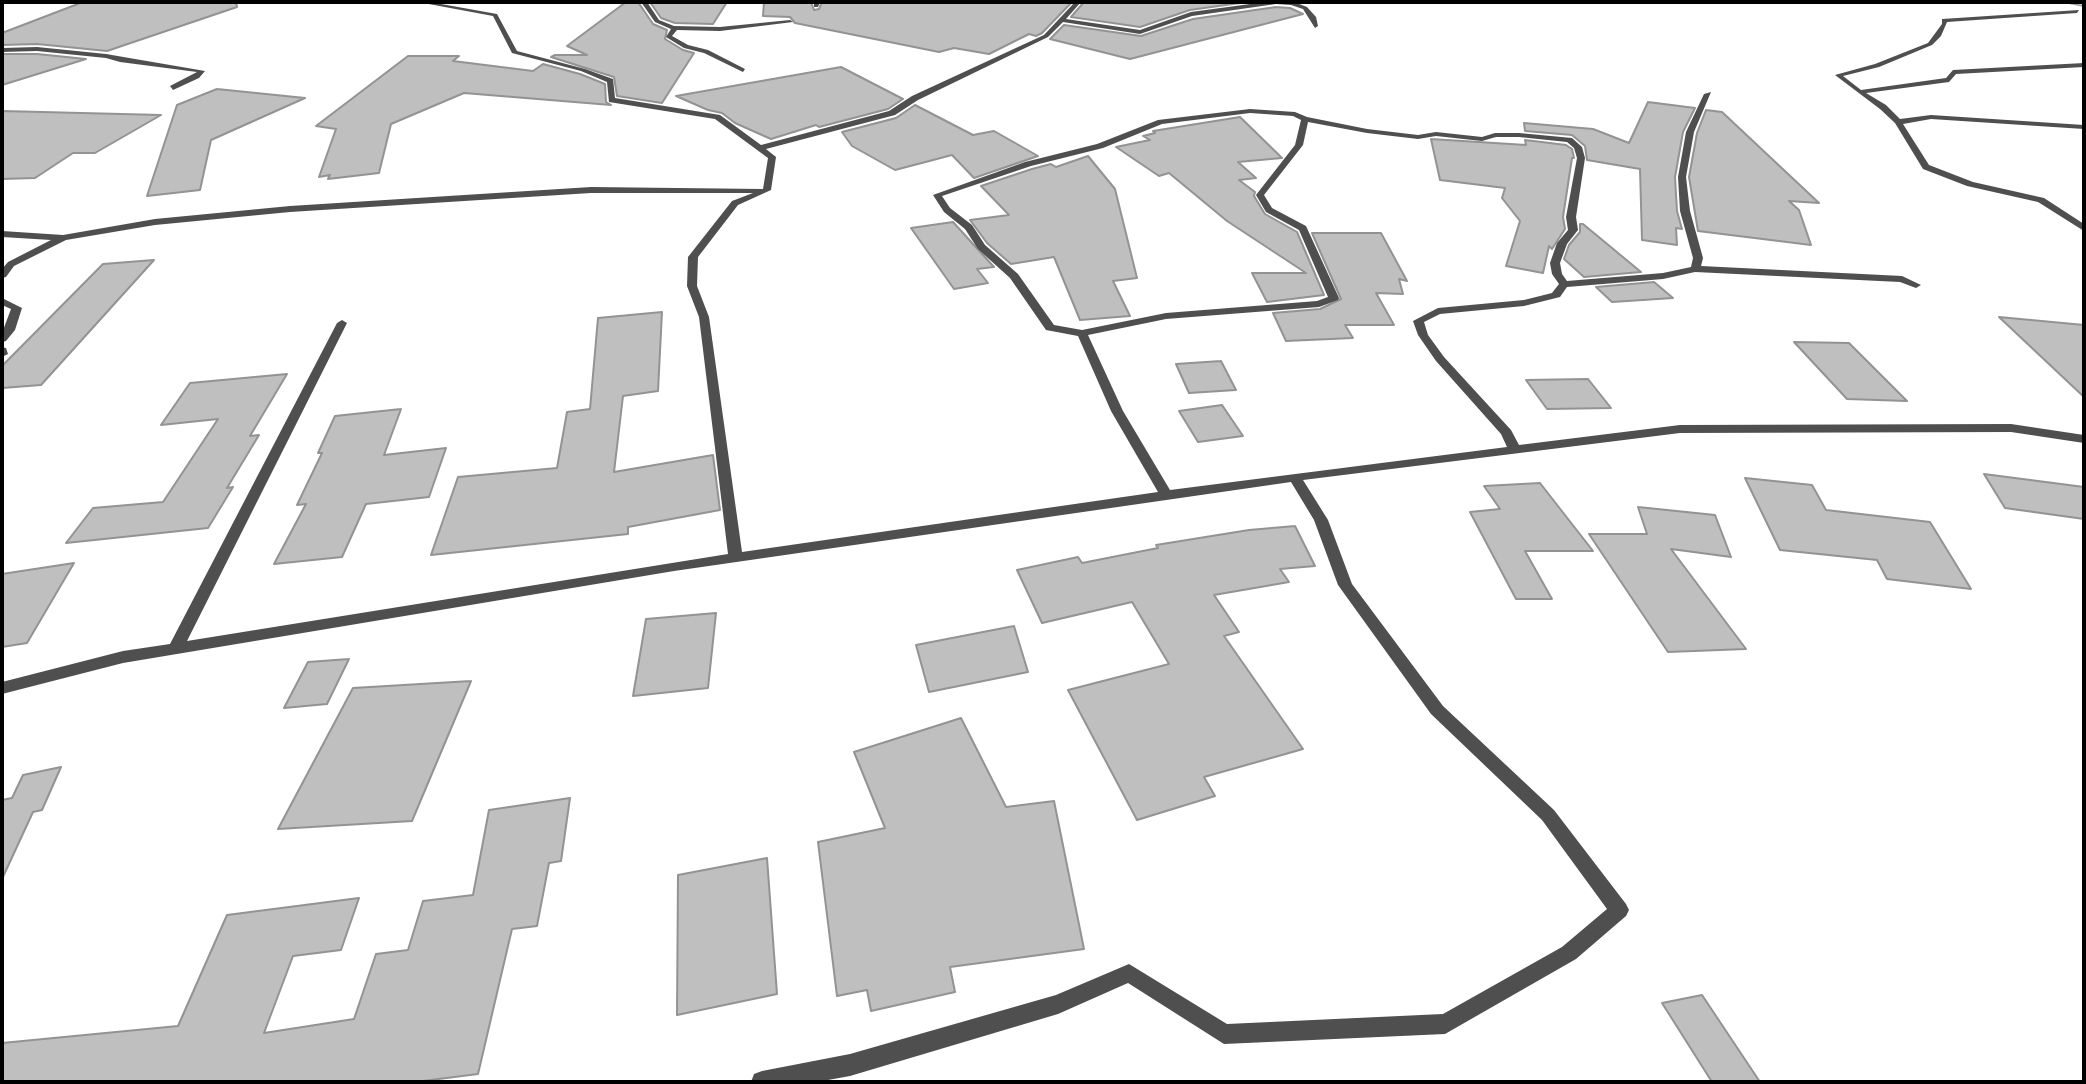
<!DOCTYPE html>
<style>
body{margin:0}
#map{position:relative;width:2086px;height:1084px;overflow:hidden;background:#fff;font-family:Ubuntu,sans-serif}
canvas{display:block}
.frame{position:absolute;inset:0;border:4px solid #000;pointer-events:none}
</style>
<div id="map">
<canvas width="2086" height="1084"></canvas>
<div class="frame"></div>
</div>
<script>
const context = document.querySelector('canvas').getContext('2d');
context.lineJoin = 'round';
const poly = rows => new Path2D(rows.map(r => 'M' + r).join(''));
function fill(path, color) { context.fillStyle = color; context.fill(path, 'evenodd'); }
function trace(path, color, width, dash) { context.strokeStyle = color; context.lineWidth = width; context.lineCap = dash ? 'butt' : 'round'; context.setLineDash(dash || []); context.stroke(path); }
fill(poly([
 [2063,2,2084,5,2084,7,2064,3,2063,2]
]), '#9d9d9d');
const building = poly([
 [83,2,236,2,237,7,107,51,37,44,2,45,2,33,83,2],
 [626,2,638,2,653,24,667,30,665,39,683,50,694,53,662,103,617,96,614,77,551,57,555,55,587,55,567,46,626,2],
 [650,2,727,2,713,24,675,23,661,18,650,2],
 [764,2,811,2,814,10,819,9,822,2,1072,2,1042,33,1036,36,1029,34,989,54,954,48,939,52,795,23,790,17,763,16,764,2],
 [1084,2,1247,2,1190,10,1140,27,1071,17,1084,2],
 [1276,7,1290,8,1303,14,1130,59,1050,39,1064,25,1141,36,1193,19,1276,7],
 [2,54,37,54,86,59,2,85,2,54],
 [408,56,459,56,453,61,533,71,543,64,580,74,605,84,606,102,611,105,464,93,391,124,379,173,328,179,330,175,319,177,336,129,316,126,408,56],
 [841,67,903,99,888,109,819,127,816,125,771,139,735,123,722,113,708,110,676,96,841,67],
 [217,89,305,98,211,140,200,190,147,196,177,105,217,89],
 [1648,102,1695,108,1683,132,1675,177,1677,211,1682,229,1676,228,1677,245,1642,240,1640,169,1587,160,1585,146,1572,135,1525,131,1524,123,1593,129,1629,143,1648,102],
 [915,105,973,135,994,131,1038,156,974,178,952,155,895,170,852,146,842,132,896,118,915,105],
 [1706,110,1722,112,1819,203,1789,201,1799,210,1811,245,1698,231,1689,177,1697,133,1706,110],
 [2,111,161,115,95,153,73,153,35,178,2,179,2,111],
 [1240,117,1282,158,1238,162,1256,178,1239,180,1255,192,1254,196,1265,214,1297,232,1324,295,1267,302,1252,273,1306,273,1227,221,1169,173,1159,176,1116,147,1150,140,1143,136,1155,133,1153,131,1240,117],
 [1431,139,1526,145,1525,140,1566,145,1572,149,1574,158,1572,158,1563,217,1565,229,1552,249,1549,246,1543,273,1506,266,1520,221,1502,198,1505,188,1440,180,1431,139],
 [1088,156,1115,189,1137,278,1113,281,1130,316,1080,320,1054,257,1011,264,987,243,970,220,1009,215,981,186,1032,169,1051,164,1056,167,1088,156],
 [953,222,994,267,977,269,988,283,954,289,911,228,953,222],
 [1580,224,1583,224,1641,272,1584,277,1564,259,1569,245,1580,232,1580,224],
 [1312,233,1381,233,1407,281,1399,279,1403,294,1376,293,1394,325,1345,325,1353,338,1286,341,1273,313,1320,309,1341,299,1312,233],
 [154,260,41,385,2,388,2,366,103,264,154,260],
 [1654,282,1673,298,1612,302,1596,287,1654,282],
 [662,312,658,391,623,396,614,472,713,455,720,510,628,527,628,534,431,555,458,477,557,468,567,412,590,409,598,318,662,312],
 [1999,317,2084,325,2084,397,1999,317],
 [1794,342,1849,343,1907,401,1847,399,1794,342],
 [1221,361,1236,390,1189,393,1176,364,1221,361],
 [287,374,250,436,259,435,227,488,233,487,208,528,66,543,93,508,163,502,218,419,161,425,190,383,287,374],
 [1588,379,1611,408,1547,409,1526,380,1588,379],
 [1222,405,1243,436,1198,442,1179,411,1222,405],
 [401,409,384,455,446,448,429,497,366,504,342,557,274,564,306,504,297,505,322,453,318,453,335,416,401,409],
 [1984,474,2084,487,2084,519,2005,508,1984,474],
 [1745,478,1812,485,1826,510,1930,522,1971,589,1887,579,1877,560,1780,550,1745,478],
 [1540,483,1593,551,1525,551,1552,599,1516,599,1470,512,1500,509,1484,486,1540,483],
 [1638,507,1715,515,1731,557,1671,549,1746,649,1668,652,1589,534,1647,534,1638,507],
 [1295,526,1315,566,1280,569,1289,582,1214,595,1239,632,1224,636,1303,749,1204,777,1215,796,1137,820,1068,690,1169,664,1132,602,1042,623,1017,570,1078,557,1082,563,1158,548,1156,545,1249,530,1295,526],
 [74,563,27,643,2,647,2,574,74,563],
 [716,613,708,688,633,696,646,619,716,613],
 [1014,626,1028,672,929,692,916,645,1014,626],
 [349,659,327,704,284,708,308,662,349,659],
 [471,681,412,821,278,829,353,688,471,681],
 [961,718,1006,807,1054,801,1084,949,950,967,955,992,871,1011,867,990,837,996,818,842,885,828,854,752,961,718],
 [61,767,42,810,33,812,2,879,2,800,12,798,23,775,61,767],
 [570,798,561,861,549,863,537,926,512,929,478,1074,415,1082,2,1082,2,1043,178,1026,227,915,359,898,341,950,293,956,264,1033,354,1019,376,954,408,950,423,901,473,895,489,810,570,798],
 [767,858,777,994,677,1015,678,875,767,858],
 [1702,995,1760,1082,1712,1082,1662,1003,1702,995]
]);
fill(building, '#bfbfbf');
trace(building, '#939393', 2);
fill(poly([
 [418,2,430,2,497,14,517,51,585,69,613,79,615,98,720,115,761,145,889,111,912,96,1044,35,1075,2,1081,2,1066,19,1140,30,1191,12,1265,2,1294,2,1307,7,1316,17,1318,26,1315,28,1303,9,1291,5,1276,4,1192,16,1140,34,1063,22,1048,37,918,100,895,115,766,149,776,157,771,190,738,205,698,257,697,286,709,317,742,552,1158,492,1111,411,1078,336,1046,330,1010,278,978,249,965,229,944,212,933,195,1025,162,1097,144,1158,120,1250,109,1295,112,1307,117,1367,129,1418,135,1436,132,1482,137,1495,133,1519,133,1572,138,1582,147,1585,158,1576,217,1578,230,1567,244,1560,263,1562,274,1567,281,1663,273,1691,267,1693,258,1680,211,1678,177,1686,132,1704,94,1711,92,1694,132,1686,177,1690,211,1703,258,1701,266,1902,276,1921,285,1916,288,1900,282,1695,272,1663,279,1567,287,1560,297,1524,306,1440,314,1424,322,1428,335,1444,357,1511,430,1519,445,1680,425,2011,424,2084,435,2084,443,2011,432,1680,433,1303,480,1328,520,1352,584,1443,706,1554,810,1626,904,1629,910,1626,916,1576,959,1445,1034,1224,1044,1128,983,1058,1014,850,1076,817,1082,751,1082,754,1074,762,1071,850,1054,1056,995,1129,964,1227,1024,1443,1014,1562,947,1607,909,1542,820,1431,714,1338,585,1314,520,1291,482,674,571,123,663,2,694,2,682,123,651,170,644,337,323,342,320,347,323,187,641,728,554,699,317,687,286,688,257,732,201,753,193,591,193,290,212,155,225,66,240,14,266,6,277,2,278,2,269,8,262,51,240,2,237,2,231,63,235,155,219,290,206,591,187,763,189,768,158,715,119,609,102,607,82,581,71,512,53,493,16,418,2],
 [1250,113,1293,116,1301,120,1295,145,1256,195,1266,212,1299,230,1328,297,1317,301,1166,313,1082,330,1054,325,1018,274,985,245,972,225,950,208,942,196,1031,166,1103,148,1162,124,1250,113],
 [1308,122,1367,133,1418,139,1436,136,1482,141,1496,137,1519,137,1567,142,1574,148,1577,158,1566,217,1568,230,1557,243,1550,263,1552,274,1559,284,1552,293,1524,300,1438,308,1413,321,1418,335,1436,361,1501,434,1507,447,1170,490,1123,411,1088,335,1166,319,1319,307,1338,300,1339,298,1306,226,1272,208,1264,195,1303,145,1308,122],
 [641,2,647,2,659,20,674,26,720,27,790,20,793,22,720,31,677,30,672,36,688,45,708,50,745,69,743,72,704,53,684,48,666,37,671,29,655,22,641,2],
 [814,2,820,2,818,7,814,7,814,2],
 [2079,10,2077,13,1947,22,1941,36,1932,45,1879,67,1843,76,1861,90,1946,78,1953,70,2084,63,2084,67,1956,74,1949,82,1866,93,1886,105,1900,119,1931,115,2084,125,2084,129,1931,119,1903,124,1929,165,1973,182,2044,198,2084,224,2084,231,2038,202,1967,186,1923,169,1895,123,1880,109,1835,75,1875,64,1928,43,1942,24,1942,19,2079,10],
 [37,47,106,54,205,71,199,78,173,90,170,86,197,72,120,62,106,58,37,51,2,52,2,48,37,47],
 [2,298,22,308,15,330,6,341,2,342,2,333,11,309,2,305,2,298],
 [2,347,6,348,8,354,2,357,2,347]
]), '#4f4f4f');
</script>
